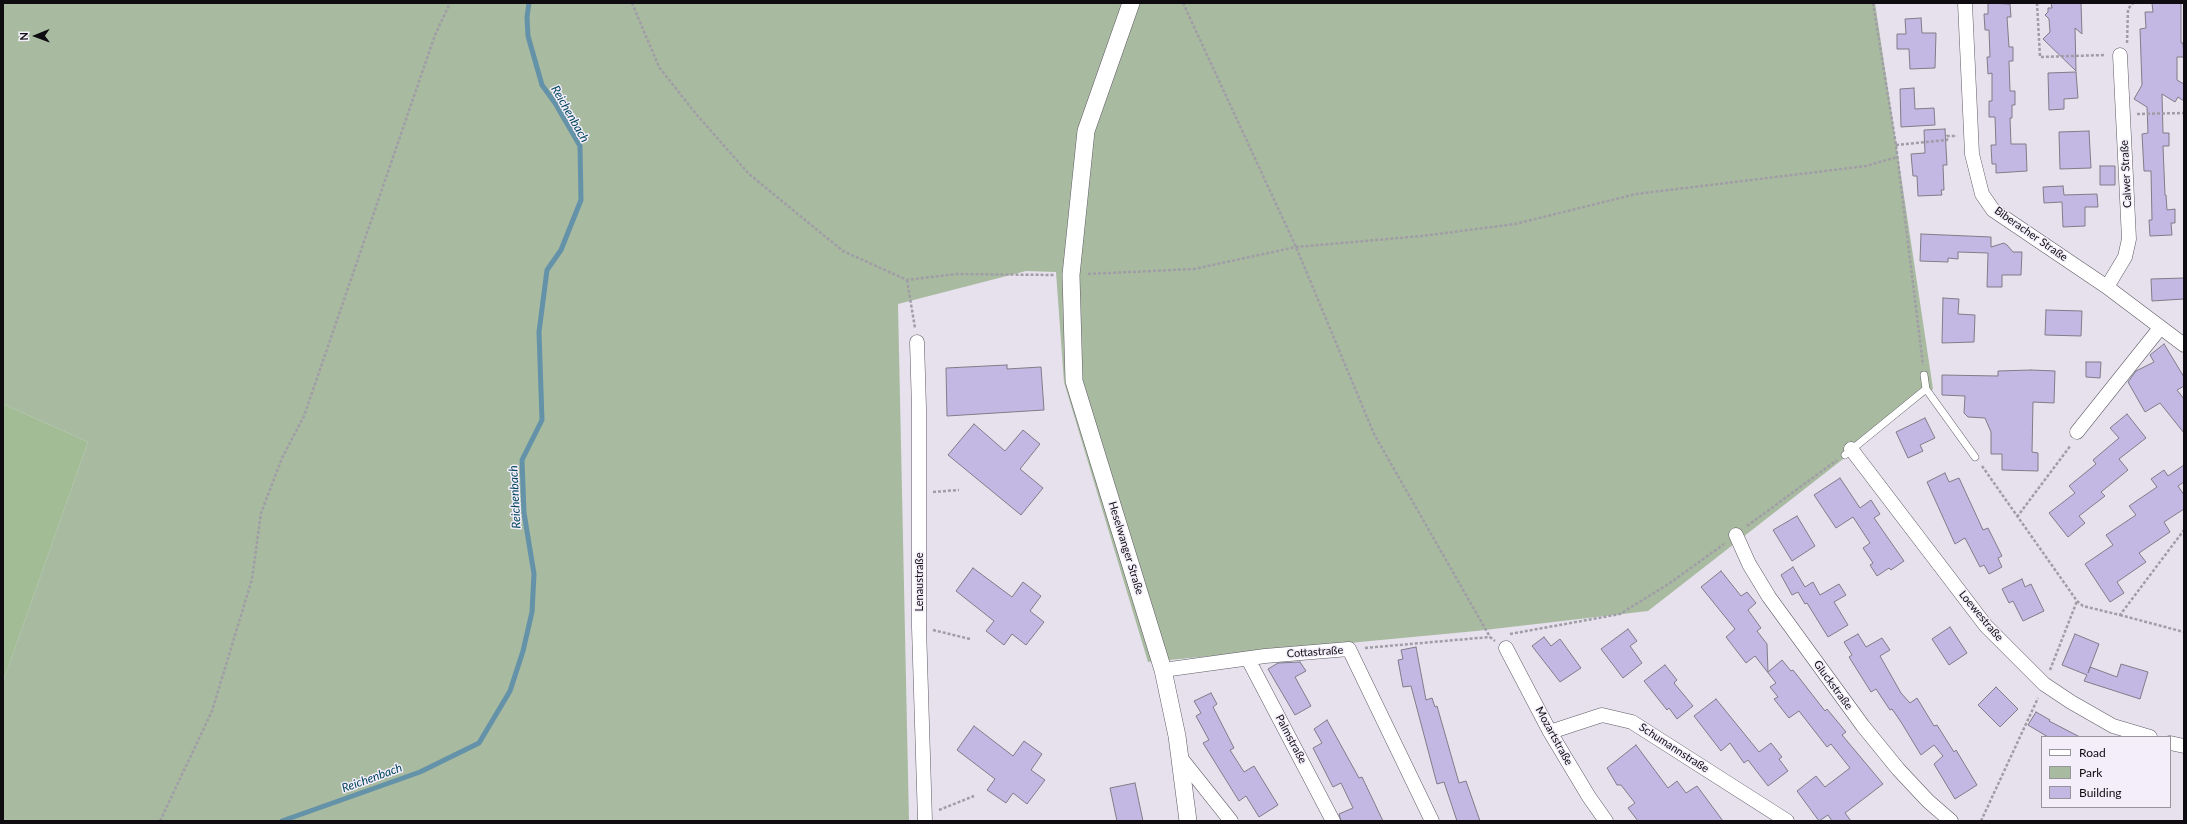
<!DOCTYPE html>
<meta charset="utf-8">
<style>
body{margin:0}
#map{position:relative;width:2187px;height:824px;overflow:hidden;background:#e6e1ed;font-family:Lato,sans-serif}
canvas{display:block}
.frame{position:absolute;inset:0;border:4px solid #0e0c10;pointer-events:none}
.legend{position:absolute;left:2041px;top:736px;width:130px;height:72px;box-sizing:border-box;background:#f3eefa;border:1px solid #97949c;margin:0;padding:5px 7px;list-style:none;font-size:12px;color:#0e0c10}
.legend li{display:flex;align-items:center;gap:8px;height:20px}
.legend b{width:20px;border:1px solid #97949c}
.north{position:absolute;left:16px;top:16px;width:40px;height:40px;-webkit-text-stroke:3px #f3eefa;paint-order:stroke;rotate:269deg;font-size:11px;font-weight:700;line-height:16px;text-align:center;color:#0e0c10}
.north::after{content:'';display:block;margin:auto;width:14px;height:18px;background:#0e0c10;clip-path:polygon(50% 0,100% 100%,50% 72%,0 100%)}
</style>
<div id="map">
<canvas width="2187" height="824"></canvas>
<div class="frame"></div>
<ul class="legend">
<li><b style="height:5px;background:#fff"></b>Road</li>
<li><b style="height:11px;background:#a8baa0"></b>Park</li>
<li><b style="height:11px;background:#c2b8e3"></b>Building</li>
</ul>
<div class="north">N</div>
</div>
<script>
const context = document.querySelector('canvas').getContext('2d');
context.lineJoin = 'round';
function fill(path, color) { context.fillStyle = color; context.fill(path, 'evenodd'); }
const poly = rows => new Path2D(rows.map(r => 'M' + r).join(''));
function trace(path, color, width, dash) { context.strokeStyle = color; context.lineWidth = width; context.lineCap = dash ? 'butt' : 'round'; context.setLineDash(dash || []); context.stroke(path); }
function label(font, color, halo, rows, align = 'center') {
  context.font = font + ' Lato,sans-serif'; context.lineWidth = 3; context.setLineDash([]); context.textBaseline = 'middle'; context.strokeStyle = halo; context.fillStyle = color; for (const [text, x, y, turn = 0] of rows) {
    context.save(); context.translate(x, y); context.rotate((+turn || 0) * Math.PI / 180); context.textAlign = isNaN(turn) ? turn : align; if (halo) context.strokeText(text, 0, 0); context.fillText(text, 0, 0); context.restore();
  }
}
fill(poly([
 [3,3,1875,3,1933,389,1648,611,1476,631,1148,662,1064,382,1056,272,1026,271,898,304,909,821,3,821,3,682,88,442,3,404]
]), '#a8baa0');
fill(poly([
 [3,404,88,442,3,682]
]), '#a2bc95');
trace(poly([
 [282,821,420,772,479,743,510,691,523,651,532,612,534,574,524,513,522,460,542,420,539,332,547,270,561,250,581,200,580,146,555,103,542,85,528,36,527,17,529,3]
]), '#6492a9', 5);
const building = poly([
 [1988,3,2010,4,2011,17,2007,17,2009,47,2013,47,2013,61,2009,61,2010,91,2015,91,2015,105,2012,105,2012,118,2010,118,2011,144,2026,144,2027,171,1996,173,1996,164,1992,164,1991,145,1996,145,1995,117,1989,117,1989,101,1992,101,1992,73,1988,74,1987,57,1990,57,1989,30,1985,30,1984,14,1988,14,1988,3],
 [2051,3,2081,3,2082,34,2075,28,2076,71,2043,39,2050,32,2049,19,2045,15,2048,12,2048,8,2052,8,2051,3],
 [2152,3,2181,3,2181,43,2183,43,2184,57,2177,57,2177,80,2184,84,2184,101,2178,97,2175,102,2162,94,2163,133,2169,133,2169,146,2163,146,2165,195,2166,195,2167,210,2175,209,2175,223,2171,223,2172,235,2150,236,2149,220,2152,220,2151,171,2144,171,2142,134,2148,133,2147,107,2134,99,2142,85,2140,29,2146,28,2145,12,2153,12,2152,3],
 [1921,18,1922,33,1936,33,1935,68,1910,69,1909,49,1897,49,1897,34,1906,34,1905,19,1921,18],
 [2076,72,2078,98,2064,99,2064,109,2049,110,2048,73,2076,72],
 [1914,88,1915,109,1934,108,1935,125,1901,127,1900,89,1914,88],
 [1945,129,1947,165,1943,165,1944,190,1941,190,1942,195,1918,196,1917,176,1913,176,1911,154,1925,153,1924,130,1945,129],
 [2089,131,2091,168,2060,169,2059,132,2089,131],
 [2100,166,2115,166,2115,185,2100,185,2100,166],
 [2063,186,2064,195,2097,194,2098,207,2085,207,2085,226,2063,227,2062,202,2044,203,2043,187,2063,186],
 [1921,234,1991,237,1991,247,2004,243,2007,245,2013,252,2022,252,2021,275,2002,275,2002,287,1987,287,1988,253,1958,252,1958,259,1948,258,1948,262,1920,261,1921,234],
 [2184,278,2184,299,2152,301,2151,279,2184,278],
 [1943,298,1959,299,1958,314,1975,315,1974,342,1942,343,1943,298],
 [2046,310,2082,311,2081,336,2045,335,2046,310],
 [2164,344,2184,377,2184,386,2177,390,2184,399,2184,433,2160,403,2145,412,2128,382,2136,371,2154,362,2150,355,2164,344],
 [2086,362,2101,362,2100,378,2086,377,2086,362],
 [1007,365,1007,369,1041,367,1044,410,947,416,946,368,1007,365],
 [2031,370,2055,371,2054,403,2033,402,2032,452,2038,453,2038,471,2002,470,2002,454,1991,454,1991,432,1985,418,1968,417,1964,413,1965,396,1942,395,1942,375,1998,376,1998,371,2031,370],
 [2127,414,2146,438,2119,459,2128,470,2101,492,2105,496,2079,516,2085,523,2068,537,2049,513,2075,493,2069,486,2096,464,2093,460,2119,438,2110,428,2127,414],
 [1925,418,1935,438,1920,445,1923,451,1908,458,1896,432,1925,418],
 [974,424,1005,451,1023,430,1040,444,1020,469,1043,488,1021,515,948,455,974,424],
 [2184,465,2184,482,2178,486,2184,495,2184,509,2164,522,2170,532,2139,553,2146,562,2117,582,2124,593,2110,602,2085,564,2113,545,2106,535,2136,515,2129,506,2157,487,2151,479,2164,470,2168,476,2184,465],
 [1945,473,1949,482,1959,478,1983,530,1988,528,2002,556,1998,558,2002,567,1989,574,1984,565,1980,567,1965,538,1955,544,1927,482,1945,473],
 [1840,478,1860,508,1871,500,1880,514,1874,518,1904,561,1891,570,1889,568,1877,576,1870,565,1873,563,1863,548,1870,543,1853,517,1836,528,1814,495,1840,478],
 [1797,516,1815,546,1792,561,1773,530,1797,516],
 [1793,567,1805,587,1813,582,1820,595,1839,584,1846,595,1834,602,1848,625,1828,637,1807,603,1805,604,1798,592,1792,595,1781,575,1793,567],
 [973,568,1012,597,1023,582,1041,596,1030,611,1044,622,1026,645,1012,634,1004,645,986,631,994,621,956,591,973,568],
 [1721,571,1741,596,1747,592,1756,603,1748,610,1761,628,1757,631,1767,644,1768,672,1782,660,1791,671,1793,670,1825,711,1827,709,1846,732,1842,735,1883,784,1845,813,1851,821,1832,821,1828,815,1819,821,1797,791,1816,776,1825,787,1850,768,1831,744,1827,747,1799,711,1789,718,1774,699,1778,697,1770,687,1776,683,1755,656,1746,663,1726,637,1735,629,1701,587,1721,571],
 [2022,579,2025,587,2031,584,2044,611,2023,621,2013,601,2009,603,2002,589,2022,579],
 [1950,627,1967,653,1949,665,1932,639,1950,627],
 [1628,629,1637,641,1630,646,1642,663,1623,678,1601,649,1628,629],
 [1858,634,1866,647,1882,638,1890,650,1880,656,1901,693,1910,703,1917,698,1934,726,1937,725,1954,752,1956,750,1977,785,1955,799,1934,764,1943,756,1934,745,1921,755,1901,722,1892,709,1890,710,1876,689,1871,692,1849,657,1852,655,1844,642,1858,634],
 [2075,634,2099,644,2088,673,2090,667,2117,677,2121,664,2148,672,2140,699,2084,681,2087,675,2062,665,2075,634],
 [1544,637,1551,646,1560,639,1581,668,1560,682,1532,646,1544,637],
 [1416,647,1426,700,1432,698,1435,707,1437,706,1459,783,1466,781,1480,821,1457,821,1444,782,1437,784,1411,686,1403,687,1398,660,1403,659,1401,650,1416,647],
 [1300,662,1306,671,1295,677,1311,706,1295,715,1268,669,1278,663,1300,662],
 [1665,665,1677,680,1674,683,1693,706,1677,719,1669,708,1667,710,1644,681,1665,665],
 [1996,687,2018,709,2000,727,1978,705,1996,687],
 [1211,693,1217,704,1213,707,1234,748,1230,750,1244,772,1254,766,1278,805,1259,817,1246,796,1239,801,1203,743,1209,740,1196,716,1201,713,1194,701,1211,693],
 [1716,699,1759,752,1771,743,1782,757,1779,759,1788,771,1768,786,1748,760,1744,763,1730,743,1721,751,1694,716,1716,699],
 [2036,712,2050,720,2049,721,2080,737,2048,737,2028,725,2036,712],
 [1327,720,1359,778,1362,777,1383,821,1341,821,1339,814,1353,808,1341,783,1333,787,1313,748,1322,743,1314,729,1327,720],
 [974,726,1013,756,1024,741,1042,754,1031,770,1045,780,1027,804,1013,793,1006,803,987,790,995,779,957,750,974,726],
 [1636,745,1668,788,1677,781,1686,793,1697,786,1723,821,1638,821,1628,808,1635,803,1621,785,1617,785,1607,768,1636,745],
 [1135,783,1143,821,1117,821,1110,788,1135,783]
]);
fill(building, '#c2b8e3');
trace(building, '#7f7d88', 1);
const service = poly([
 [1924,375,1926,389,1975,457],
 [1845,455,1926,389]
]);
const minor = poly([
 [1965,3,1972,154,1982,194,1993,210,2107,287,2184,345],
 [2107,287,2125,257,2129,239,2120,55],
 [917,342,919,408,919,627,925,821],
 [2077,432,2160,328],
 [1851,449,1986,626,2044,684,2071,702,2113,726,2150,737],
 [1736,535,1749,564,1769,597,1863,726,1898,769,1928,801,1951,821],
 [1506,648,1550,732,1589,797,1606,821],
 [1248,659,1333,821],
 [1163,670,1265,656,1349,649,1432,821],
 [1550,732,1602,715,1632,722,1787,821],
 [2170,743,2184,746],
 [1180,757,1231,821]
]);
const tertiary = poly([
 [1131,3,1086,131,1071,275,1074,381,1163,670,1177,736,1188,821]
]);
trace(service, '#5f5b65', 8);
trace(minor, '#5f5b65', 15);
trace(tertiary, '#5f5b65', 18);
trace(poly([
 [632,3,659,67,696,114,749,174,843,251,907,280,956,274,1055,275],
 [1183,3,1296,247,1374,434,1490,637,1495,641],
 [1873,3,1896,145,1923,365],
 [2037,3,2040,57,2105,55],
 [2127,43,2128,9,2133,3],
 [2137,114,2184,113],
 [1896,145,1947,140,1947,136,1957,136],
 [1088,274,1194,269,1296,247,1422,236,1515,224,1636,194,1866,166,1897,157],
 [907,280,915,328],
 [1982,466,2077,601,2083,606,2120,615,2184,530],
 [933,492,959,490],
 [2017,517,2071,445],
 [1747,526,1837,460],
 [2120,615,2184,632],
 [933,630,970,639],
 [1510,634,1620,614,1670,583,1724,544],
 [1365,648,1490,637],
 [2050,670,2077,601],
 [939,810,974,796],
 [160,821,212,711,252,579,261,513,282,458,304,416,435,35,450,3],
 [1981,821,2038,698]
]), '#a19da7', 2.5, [3, 2]);
trace(service, '#fff', 7);
trace(minor, '#fff', 14);
trace(tertiary, '#fff', 17);
label('11px', '#0e0c10', '#f3eefa', [
 ["Calwer Straße",2126,174,-93],
 ["Biberacher Straße",2031,234,35],
 ["Heselwanger Straße",1126,548,73],
 ["Lenaustraße",919,582,-90],
 ["Loewestraße",1981,616,50],
 ["Cottastraße",1315,652,-4],
 ["Gluckstraße",1833,685,54],
 ["Mozartstraße",1554,736,61],
 ["Palmstraße",1291,739,62],
 ["Schumannstraße",1674,748,33]
]);
label('italic 12px', '#03475f', '#f3eefa', [
 ["Reichenbach",570,114,60],
 ["Reichenbach",515,497,-93],
 ["Reichenbach",372,778,-20]
]);
</script>
